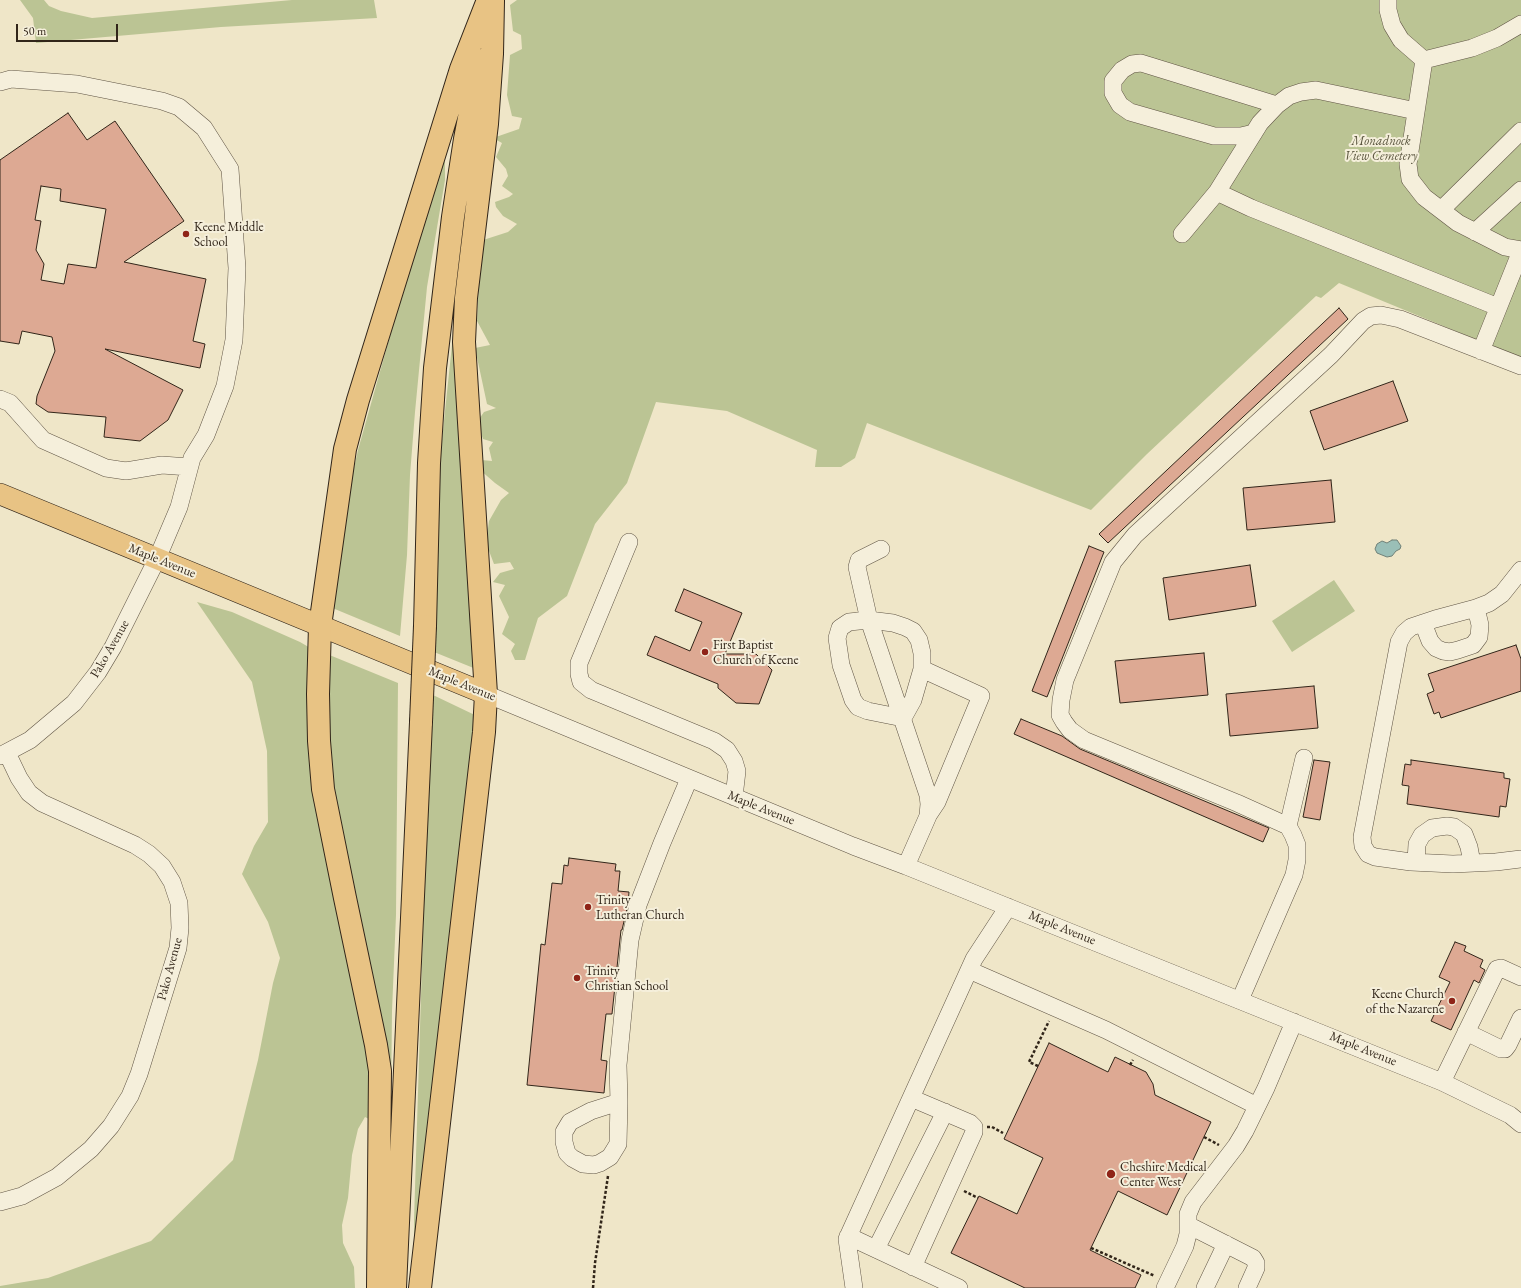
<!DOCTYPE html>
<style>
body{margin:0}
#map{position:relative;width:1521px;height:1288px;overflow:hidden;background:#efe6c8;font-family:"EB Garamond",serif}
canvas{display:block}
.scale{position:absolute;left:16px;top:24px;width:102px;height:18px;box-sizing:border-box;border:2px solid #312519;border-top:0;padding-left:5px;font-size:12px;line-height:14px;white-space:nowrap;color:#312519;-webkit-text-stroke:3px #f5efdb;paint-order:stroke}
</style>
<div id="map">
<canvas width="1521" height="1288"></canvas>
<div class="scale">50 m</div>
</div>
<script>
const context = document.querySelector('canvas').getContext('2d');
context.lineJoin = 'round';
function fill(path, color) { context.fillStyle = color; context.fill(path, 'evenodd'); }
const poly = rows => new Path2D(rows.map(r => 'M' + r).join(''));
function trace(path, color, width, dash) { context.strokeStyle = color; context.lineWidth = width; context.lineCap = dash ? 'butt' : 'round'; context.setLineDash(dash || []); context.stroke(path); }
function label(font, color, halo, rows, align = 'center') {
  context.font = font + ' "EB Garamond",serif'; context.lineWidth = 4; context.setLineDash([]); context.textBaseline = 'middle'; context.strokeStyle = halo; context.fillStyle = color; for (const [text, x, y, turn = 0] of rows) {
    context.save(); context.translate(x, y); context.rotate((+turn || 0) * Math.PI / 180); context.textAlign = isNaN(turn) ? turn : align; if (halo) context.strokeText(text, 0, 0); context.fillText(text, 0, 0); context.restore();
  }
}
fill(poly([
 [20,0,44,0,49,6,61,11,92,18,292,0,374,0,377,18,221,27,36,43,33,18],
 [517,0,1521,0,1521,358,1339,283,1321,298,1316,296,1147,454,1091,510,867,423,855,458,841,467,815,467,817,450,727,411,656,402,627,483,595,524,567,596,538,618,525,660,515,660,511,651,515,644,502,634,509,617,499,596,505,585,493,582,500,573,514,569,510,562,494,564,486,543,489,521,501,500,509,493,495,483,479,469,481,460,492,461,489,448,493,442,483,439,477,422,484,412,496,408,487,404,475,348,490,345,477,321,479,280,477,242,508,232,517,224,503,216,496,207,495,202,509,197,513,194,502,186,508,176,506,169,496,157,502,143,493,138,519,129,522,118,512,116,507,95,510,55,522,49,521,35,513,31,510,5],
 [445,160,445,180,427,287,415,412,410,475,407,555,400,636,330,607,341,526,358,450,397,311,426,213],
 [458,288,476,669,434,652,439,468],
 [1334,580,1355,611,1292,652,1272,621],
 [197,602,232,612,300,642,312,649,369,1060,371,1120,365,1117,358,1129,352,1155,348,1198,342,1225,343,1243,354,1267,355,1288,0,1288,0,1286,48,1278,151,1241,233,1160,258,1060,273,983,280,958,268,922,242,874,254,846,268,822,267,751,252,682],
 [327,654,398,683,396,915,392,1011,391,1100,388,1100,341,843,329,744],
 [433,695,479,717,414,1282,414,1220,427,803]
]), '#bbc494');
const water = poly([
 [1392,540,1397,540,1401,546,1400,549,1396,551,1392,556,1387,557,1377,553,1375,549,1377,544,1382,541,1387,543,1392,540]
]);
fill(water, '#9abfb7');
trace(water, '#708178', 1);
const building = poly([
 [68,113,87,140,115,121,184,221,124,262,206,279,193,341,205,344,200,368,105,349,183,390,168,420,140,441,104,437,106,417,48,412,36,404,37,396,55,351,52,337,22,331,19,344,0,341,0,160,68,113],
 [41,186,61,189,60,201,106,209,96,268,68,264,64,284,41,280,44,264,36,250,41,221,35,220,41,186],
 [1339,308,1348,319,1108,543,1099,534,1339,308],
 [1393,381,1408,421,1324,450,1310,411,1393,381],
 [1331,480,1335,522,1247,530,1243,488,1331,480],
 [1089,546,1104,552,1047,697,1032,691,1089,546],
 [1250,565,1256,606,1169,620,1163,578,1250,565],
 [684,589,742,613,725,654,756,654,772,670,759,704,736,703,718,688,718,684,647,655,655,636,690,651,702,622,675,611,684,589],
 [1516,645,1521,659,1521,691,1441,718,1439,712,1434,714,1427,694,1434,691,1428,674,1516,645],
 [1204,653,1208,695,1120,703,1115,661,1204,653],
 [1314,686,1318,728,1230,736,1226,694,1314,686],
 [1021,719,1062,736,1080,749,1269,828,1263,842,1014,734,1021,719],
 [1314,760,1330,762,1320,820,1303,817,1314,760],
 [1411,760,1504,773,1504,778,1510,779,1506,807,1500,806,1499,817,1407,804,1409,786,1402,785,1405,764,1411,765,1411,760],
 [569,858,616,864,615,871,620,871,618,891,629,892,628,904,622,930,621,930,612,1014,606,1014,601,1060,607,1061,604,1093,527,1085,541,944,545,945,552,883,562,884,564,865,568,866,569,858],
 [1455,942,1466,946,1464,951,1483,960,1480,967,1485,970,1479,983,1474,980,1451,1030,1431,1021,1450,982,1439,977,1455,942],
 [1049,1043,1108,1072,1115,1057,1146,1072,1153,1084,1155,1095,1211,1122,1167,1215,1118,1191,1090,1250,1141,1275,1135,1288,1025,1288,951,1253,979,1196,1017,1214,1043,1158,1004,1139,1049,1043]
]);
fill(building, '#dda993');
trace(building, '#312519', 1);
const minor = poly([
 [1388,0,1388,10,1392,25,1401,40,1424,60,1408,164,1410,179,1424,197,1458,223,1505,247,1521,250],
 [1424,60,1472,48,1497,38,1521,24],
 [0,82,11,79,77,84,162,101,179,107,204,128,230,169,237,268,234,340,225,386,206,435,192,458,179,507,157,559,113,647,98,672,74,703,30,740,0,756],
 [1254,133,1241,136,1214,136,1130,112,1120,105,1113,93,1113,81,1122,70,1132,64,1141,63,1277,105,1289,96,1301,92,1316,90,1416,111],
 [1217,192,1251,208,1498,307],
 [1441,210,1521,131],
 [1475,232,1521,190],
 [1182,234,1217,192,1260,123,1277,105],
 [1481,351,1521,251],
 [0,399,10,403,43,440,106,468,126,471,162,465,189,467],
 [629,542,579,663,579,674,581,682,591,690,714,741,727,750,734,761,737,771,734,797],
 [881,549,859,560,857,567,869,620,928,795,929,804,928,816,906,866],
 [1521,570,1502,594,1489,603,1476,608,1435,619,1411,627,1404,633,1399,642,1362,837,1363,846,1368,854,1375,857,1411,862,1453,864,1496,862,1521,859],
 [869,620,893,623,905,627,913,631,919,640,922,653,922,669,913,700,903,718,868,711,858,707,853,700,841,665,837,638,840,628,849,622,869,620],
 [1423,623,1430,641,1436,648,1443,651,1450,652,1458,650,1473,645,1479,637,1480,625,1476,608],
 [922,669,981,696,937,802,929,814],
 [486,694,853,846,906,866,1442,1082,1510,1115,1521,1124],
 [1288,826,1237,803,1084,740,1070,730,1064,722,1060,715,1061,700,1065,680,1113,562,1135,535,1331,355,1363,321,1371,316,1381,315,1400,319,1521,366],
 [1416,862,1417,844,1422,835,1432,828,1447,826,1454,827,1464,834,1469,847,1472,863],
 [969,970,1106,1030,1257,1106],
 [1240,1000,1294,875,1297,860,1297,845,1293,835,1288,826,1304,758],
 [1466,1032,1501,1049,1505,1049,1508,1045,1521,1018],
 [1442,1082,1497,969,1501,968,1521,977],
 [911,1098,970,1123,974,1127,974,1132,913,1267],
 [619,1102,591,1111,570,1122,564,1132,564,1142,567,1153,572,1158,583,1164,594,1165,600,1163,610,1157,618,1144,619,1102,618,1065,630,940,638,905,662,843,689,779],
 [0,1202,22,1196,57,1177,91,1149,111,1126,130,1096,139,1074,178,948,180,928,179,903,172,882,162,866,149,854,135,845,42,803,29,793,19,778,7,753],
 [1188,1225,1253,1258,1256,1263,1256,1268,1247,1288],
 [848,1236,959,1288],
 [876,1249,945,1112],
 [854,1288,847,1239,974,959,1008,907],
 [1165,1288,1185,1246,1188,1234,1188,1214,1193,1202,1236,1146,1245,1131,1266,1088,1294,1022],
 [1205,1288,1226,1244]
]);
const major = poly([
 [0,494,486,694]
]);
const highway = poly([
 [425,626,429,463,435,368,453,217,465,139,480,60],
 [378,1288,380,1071,376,1045,345,898,323,789,319,741,318,694,320,626,345,449,358,400,461,69,488,0],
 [395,1288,421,722],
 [420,1288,484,732,486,694,464,342,466,298,487,124,492,54,493,1]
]);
trace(minor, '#605545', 18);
trace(major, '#312519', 22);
trace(highway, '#312519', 24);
trace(poly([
 [1130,1065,1133,1060],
 [1038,1066,1029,1062,1049,1021],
 [987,1127,992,1127,1003,1133],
 [1204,1137,1219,1145],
 [964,1191,978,1198],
 [1091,1248,1155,1276],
 [593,1288,595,1263,608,1176]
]), '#312519', 2.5, [3, 2]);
trace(minor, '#f5efdb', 17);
trace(major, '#e8c384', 21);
trace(highway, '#e8c384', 22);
const highwayBridge = poly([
 [421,722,425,626]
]);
trace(highwayBridge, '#312519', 24, []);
trace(highwayBridge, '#e8c384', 22);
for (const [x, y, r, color] of [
 [186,234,4,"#8f2418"],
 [705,652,4,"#8f2418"],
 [588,907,4,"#8f2418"],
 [577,978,4,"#8f2418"],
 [1452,1001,4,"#8f2418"],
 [1111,1174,5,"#8f2418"]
]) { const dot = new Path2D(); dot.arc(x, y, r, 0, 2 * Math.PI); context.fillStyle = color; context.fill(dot); trace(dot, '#f5efdb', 1.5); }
label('italic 13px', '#5a553e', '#f5efdb', [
 ["Monadnock",1381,141],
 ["View Cemetery",1381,156]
]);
label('13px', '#312519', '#f5efdb', [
 ["Keene Middle",194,227],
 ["School",194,242],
 ["First Baptist",713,645],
 ["Church of Keene",713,660],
 ["Trinity",596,900],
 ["Lutheran Church",596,915],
 ["Trinity",585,971],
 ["Christian School",585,986],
 ["Keene Church",1444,994,"right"],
 ["of the Nazarene",1444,1009,"right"],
 ["Cheshire Medical",1120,1167],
 ["Center West",1120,1182]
], 'left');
label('13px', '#312519', '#f5efdb', [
 ["Maple Avenue",162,561,22],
 ["Pako Avenue",110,649,-60],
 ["Maple Avenue",462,684,22],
 ["Maple Avenue",761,808,22],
 ["Maple Avenue",1062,928,22],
 ["Pako Avenue",170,969,-75],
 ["Maple Avenue",1363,1049,22]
]);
</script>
